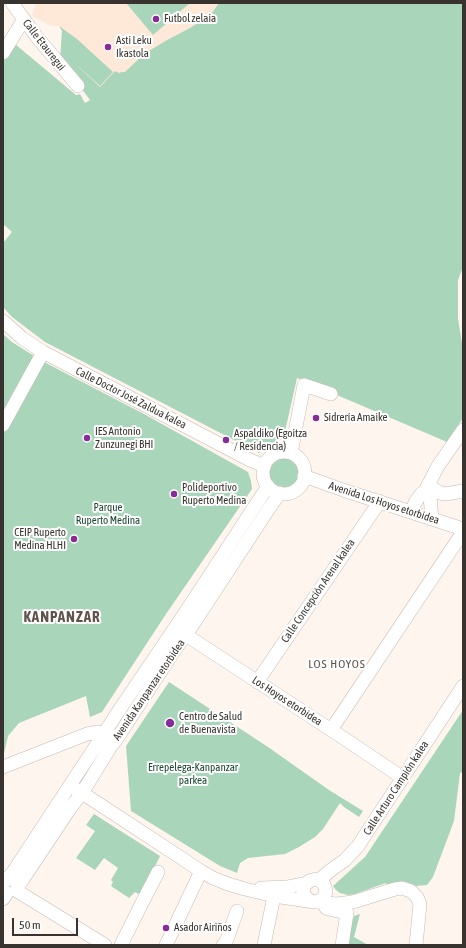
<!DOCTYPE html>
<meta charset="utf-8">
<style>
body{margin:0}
#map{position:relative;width:466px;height:948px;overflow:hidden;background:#fef5ee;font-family:"Asap Condensed",sans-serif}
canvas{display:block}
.frame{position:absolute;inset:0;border:4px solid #38332e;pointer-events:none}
.scale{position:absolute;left:12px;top:918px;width:66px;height:18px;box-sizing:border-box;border:2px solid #38332e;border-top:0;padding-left:5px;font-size:12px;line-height:14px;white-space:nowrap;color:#38332e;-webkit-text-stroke:3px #fff;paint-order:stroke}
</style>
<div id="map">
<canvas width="466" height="948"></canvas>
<div class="frame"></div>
<div class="scale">50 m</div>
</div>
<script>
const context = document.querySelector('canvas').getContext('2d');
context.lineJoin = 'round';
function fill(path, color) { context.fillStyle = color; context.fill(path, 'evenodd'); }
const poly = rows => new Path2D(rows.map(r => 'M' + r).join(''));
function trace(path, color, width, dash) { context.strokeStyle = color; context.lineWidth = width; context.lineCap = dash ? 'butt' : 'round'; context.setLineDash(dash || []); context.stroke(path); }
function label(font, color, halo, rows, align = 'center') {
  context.font = font + ' "Asap Condensed",sans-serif'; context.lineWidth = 4; context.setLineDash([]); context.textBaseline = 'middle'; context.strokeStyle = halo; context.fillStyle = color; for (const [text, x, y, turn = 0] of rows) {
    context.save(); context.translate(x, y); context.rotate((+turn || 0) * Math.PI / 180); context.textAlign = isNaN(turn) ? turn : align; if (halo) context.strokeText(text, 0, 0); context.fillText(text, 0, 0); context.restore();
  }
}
fill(poly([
 [36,3,219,3,211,14,190,28,167,40,102,95,60,60,62,31,59,26,51,26,32,16]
]), '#fee8d8');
fill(poly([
 [126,3,190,3,153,35],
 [219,3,463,3,463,267,458,280,458,319,463,349,463,418,447,442,297,378,286,427,283,438,259,453,45,342,12,317,3,307,3,243,12,232,3,224,3,62,15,44,76,95,80,94,85,103,90,100,60,60,62,31,59,26,77,39,113,72,100,86,71,60,100,87,115,71,119,73,122,72,125,72,144,54,167,40,190,28,211,14],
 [3,334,12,342,42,361,144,414,248,472,251,481,252,489,166,614,102,712,90,717,86,696,19,723,8,736,3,758],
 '267 472a16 16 0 1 1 32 0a16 16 0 1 1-32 0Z',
 [169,682,268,747,329,790,363,811,359,817,344,807,340,803,323,829,315,837,299,847,285,854,248,858,240,863,237,873,220,866,131,811,126,746],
 [463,710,463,772,460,773,454,821,433,877,427,885,416,886,404,882,388,886,386,883,355,894,348,895,340,893,336,890,333,886,365,857],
 [94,814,160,856,141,895,135,892,129,898,111,886,113,882,111,880,118,868,104,858,95,870,76,858,95,831,86,825],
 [360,914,354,937,368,945,345,945,354,916]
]), '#a9d6bb');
const minor = poly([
 [12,3,36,36,78,86],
 [3,53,24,19],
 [3,321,22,338,43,352,250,460,264,466],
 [3,425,43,352],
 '263 473a21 21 0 1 1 42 0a21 21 0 1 1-42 0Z',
 [291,453,304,385,331,394],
 [304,476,343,490,463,529],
 [426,490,434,489,440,493,446,494,463,491],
 [425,491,429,492,430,496,432,519],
 [411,512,416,501,422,493,425,491,438,466,463,430],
 [181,630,186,635,345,739,403,778],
 [257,682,376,507,379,501],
 [331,730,463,532],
 [3,767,87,734,98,732,111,735],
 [74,788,93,800,201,871,213,878,228,884,245,889,274,896,315,902,323,899,326,892,325,887,323,883,319,880,316,879,309,881,304,886,303,893,305,896,310,901],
 [319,880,331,870,345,860,358,846,463,686],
 [3,884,13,872,122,706,185,613,268,486],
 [17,887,23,879,71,807,82,793,111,746,116,740,176,648,186,635,270,507,280,493],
 [261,888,287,887,307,883],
 [17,891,105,945],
 [3,899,7,893],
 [317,902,336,904,353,902,395,889,402,888,411,891,417,897,420,904,416,945],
 [326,908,328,909,347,913,342,945],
 [121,945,144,899,158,872],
 [166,945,201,871],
 [223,945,226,942,237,911],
 [264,945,274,896]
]);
trace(minor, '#c8baaf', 14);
trace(minor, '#fff', 13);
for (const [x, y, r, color] of [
 [156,19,4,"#872c98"],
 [108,47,4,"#872c98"],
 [316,418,4,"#872c98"],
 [87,438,4,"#872c98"],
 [226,440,4,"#872c98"],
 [174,494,4,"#872c98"],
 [74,539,4,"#872c98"],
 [170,723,5,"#872c98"],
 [166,928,4,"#872c98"]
]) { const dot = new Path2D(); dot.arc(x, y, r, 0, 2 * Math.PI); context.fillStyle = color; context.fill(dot); trace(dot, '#fff', 1.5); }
label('11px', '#38332e', '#fff', [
 ["Futbol zelaia",164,19],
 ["Asti Leku",116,41],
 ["Ikastola",116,54],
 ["Sidrería Amaike",324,418],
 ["IES Antonio",95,432],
 ["Zunzunegi BHI",95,445],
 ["Aspaldiko (Egoitza",234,434],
 ["/ Residencia)",234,447],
 ["Polideportivo",182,488],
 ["Ruperto Medina",182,501],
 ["CEIP Ruperto",66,533,"right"],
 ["Medina HLHI",66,546,"right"],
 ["Centro de Salud",179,717],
 ["de Buenavista",179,730],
 ["Asador Airiños",174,928]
], 'left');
label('11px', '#38332e', '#fff', [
 ["Calle Etauregui",44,45,52],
 ["Calle Doctor José Zaldua kalea",131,398,27],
 ["Avenida Los Hoyos etorbidea",384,503,18],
 ["Calle Concepción Arenal kalea",318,591,-56],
 ["Avenida Kanpanzar etorbidea",149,690,-56],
 ["Los Hoyos etorbidea",287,701,33],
 ["Calle Arturo Campión kalea",396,788,-57]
]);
label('11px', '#1a4831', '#fff', [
 ["Parque",108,508],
 ["Ruperto Medina",108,521],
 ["Errepelega-Kanpanzar",193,768],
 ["parkea",193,781]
]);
context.letterSpacing = '1px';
label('12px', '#60544a', '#fff', [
 ["LOS HOYOS",337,664]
]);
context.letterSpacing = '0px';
context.letterSpacing = '1px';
label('bold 15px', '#60544a', '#fff', [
 ["KANPANZAR",62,617]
]);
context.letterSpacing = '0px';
</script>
